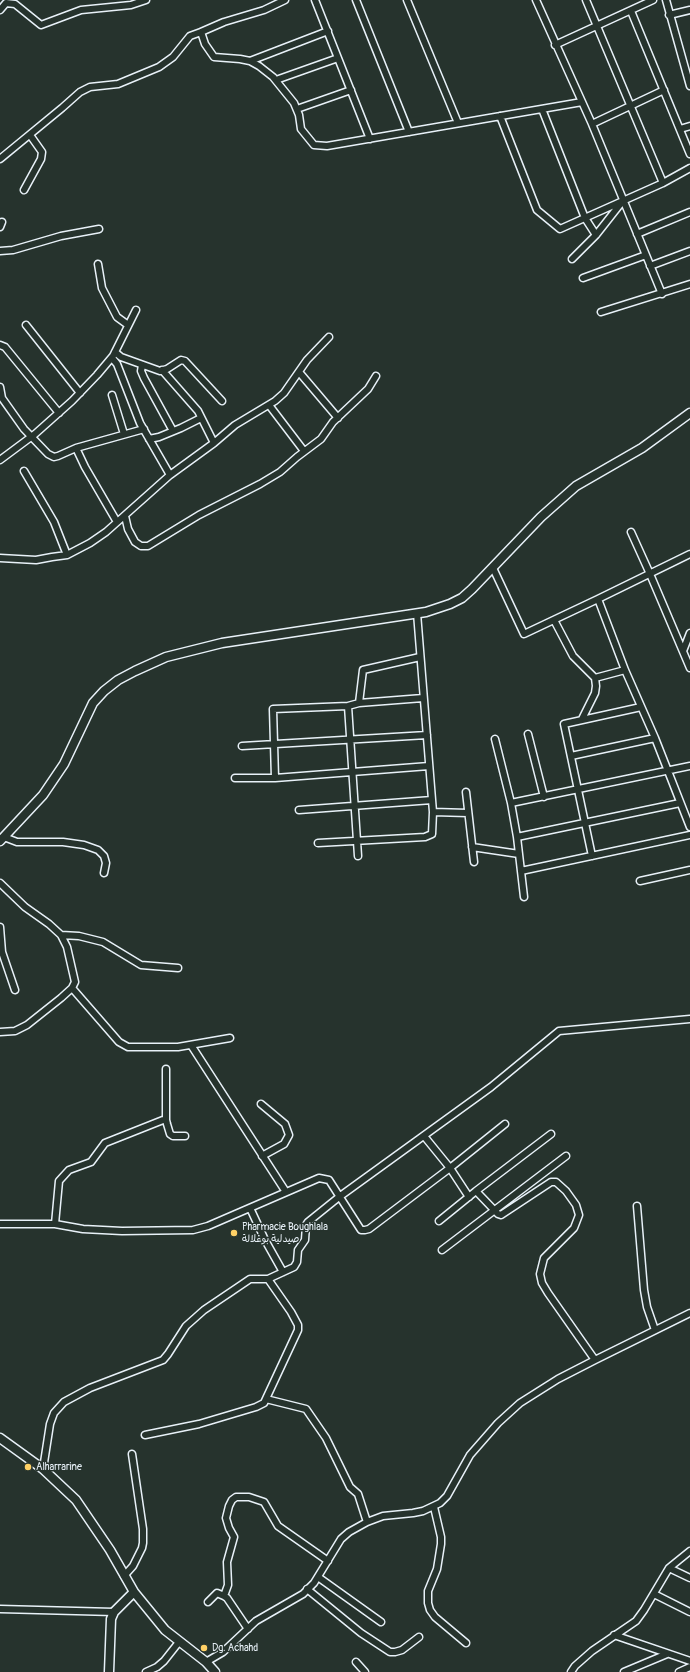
<!DOCTYPE html>
<meta charset="utf-8">
<style>
body{margin:0}
canvas{display:block;background:#26332d}
</style>
<canvas width="690" height="1672"></canvas>
<script>
const context = document.querySelector('canvas').getContext('2d');
context.lineJoin = 'round';
const poly = rows => new Path2D(rows.map(r => 'M' + r).join(''));
function trace(path, color, width, dash) { context.strokeStyle = color; context.lineWidth = width; context.lineCap = dash ? 'butt' : 'round'; context.setLineDash(dash || []); context.stroke(path); }
function label(font, color, halo, rows, align = 'center') {
  context.font = font + ' Pangolin,"Playpen Sans Arabic",sans-serif'; context.lineWidth = 3; context.setLineDash([]); context.textBaseline = 'middle'; context.strokeStyle = halo; context.fillStyle = color; for (const [text, x, y, turn = 0] of rows) {
    context.save(); context.translate(x, y); context.rotate((+turn || 0) * Math.PI / 180); context.textAlign = isNaN(turn) ? turn : align; if (halo) context.strokeText(text, 0, 0); context.fillText(text, 0, 0); context.restore();
  }
}
const minor = poly([
 [285,0,264,10,224,22,201,32,205,44,214,57,240,59,250,61,259,66,273,77,294,103,299,115,301,129,314,145,327,146,582,102],
 [315,0,370,139],
 [356,0,409,132],
 [407,0,458,123],
 [536,0,592,124,662,294],
 [586,0,663,183],
 [666,0,690,86],
 [0,10,6,3,15,4,41,25,81,10,131,5,146,0],
 [631,11,690,154],
 [669,15,690,10],
 [555,45,653,0],
 [250,61,328,31],
 [276,80,338,58],
 [297,109,351,90],
 [542,109,585,218,596,235],
 [500,116,537,210,560,229,663,183,690,168],
 [592,124,664,90],
 [680,129,690,126],
 [0,159,62,108,80,92,90,87,118,84,159,67,173,57,190,36,201,32],
 [24,190,41,159,42,152,30,135],
 [0,227,2,222],
 [637,234,690,212],
 [0,251,13,250,61,236,99,229],
 [572,259,596,235,622,202],
 [98,264,102,288,117,317,128,325],
 [650,266,690,251],
 [583,278,646,255],
 [601,312,690,284],
 [26,325,80,393],
 [0,345,5,347,59,413],
 [115,352,121,357,160,371,167,369,181,360,185,361,222,401],
 [112,358,117,364,140,423,170,475],
 [142,365,141,371,144,378,173,431],
 [162,370,198,411,214,443],
 [299,372,338,418],
 [0,387,2,398,24,429,48,454,54,457,58,456,76,448,144,429],
 [112,395,124,434],
 [269,405,304,451],
 [149,439,159,437,181,428,201,418],
 [76,448,85,467,117,522],
 [0,460,35,434,72,401,97,375,113,356,136,310],
 [24,471,54,522,67,555],
 [125,516,128,529,135,542,141,546,148,546,199,515,260,484,280,472,297,457,321,439,333,422,368,389,376,376],
 [631,532,650,574,690,668],
 [0,558,36,560,52,557,67,555,90,543,106,532,170,475,214,443,235,425,275,401,284,393,307,360,329,337],
 [493,568,524,634,598,599,625,670,655,738,690,827],
 [598,599,690,554],
 [554,620,573,656,595,678,596,686,595,693,582,719],
 [683,651,690,633],
 [595,678,625,670],
 [359,703,363,670,420,657],
 [348,706,358,856],
 [528,734,544,797],
 [495,739,511,803,517,837,680,803],
 [242,746,427,735],
 [571,756,655,738],
 [235,778,275,778,429,766],
 [275,778,273,709,348,706,359,703,423,698],
 [466,792,474,862],
 [511,803,690,766],
 [299,810,432,800],
 [433,812,468,813],
 [4,837,17,842,63,842,84,845,98,850,104,856,106,863,104,873],
 [517,837,524,897],
 [318,843,425,837,432,834,433,812,417,613],
 [472,847,519,854],
 [592,856,564,724,641,707],
 [521,871,690,835],
 [640,881,690,870],
 [0,883,25,907,49,924,61,935,67,947,75,982,72,988,61,998,27,1025,15,1031,0,1032],
 [0,927,2,952,15,990],
 [61,935,79,936,103,942,141,965,178,968],
 [72,988,119,1042,128,1047,178,1047,230,1038],
 [191,1045,286,1192],
 [261,1104,285,1124,289,1135,284,1144,262,1156],
 [166,1120,166,1069],
 [424,1136,450,1168,469,1197],
 [476,1191,498,1214,501,1215,551,1182,556,1182,566,1191,576,1205,579,1215,574,1228,544,1258,540,1274,542,1283,548,1293,595,1360],
 [637,1206,644,1290,647,1307,655,1330],
 [250,1208,265,1240,283,1272],
 [439,1221,476,1191,551,1134],
 [0,1224,55,1224,83,1229,122,1231,193,1230,208,1226,319,1178,329,1180,361,1230,365,1230,369,1229,450,1168,505,1124],
 [55,1224,59,1181,69,1170,91,1162,105,1143,163,1120,166,1120,167,1124,170,1134,173,1136,185,1136],
 [442,1250,566,1156],
 [266,1399,306,1409,326,1438,350,1487,358,1494,367,1522],
 [145,1435,199,1424,256,1407,264,1403,298,1330,298,1325,291,1312,268,1279],
 [43,1469,50,1424,54,1413,64,1402,90,1388,163,1360,168,1354,186,1326,204,1310,250,1279,268,1279,294,1267,297,1262,298,1250,305,1240,306,1225,308,1222,339,1197,491,1087,559,1031,690,1019],
 [434,1507,441,1537,441,1544,437,1569,428,1591,428,1603,430,1610,435,1617,466,1643],
 [669,1568,690,1578],
 [124,1576,133,1566,142,1548,143,1543,143,1529,132,1454],
 [318,1577,381,1622],
 [307,1589,361,1633,390,1652,395,1652,402,1650,419,1637],
 [654,1594,690,1612],
 [224,1596,228,1585,227,1562,234,1537,229,1528,226,1518,229,1506,232,1500,236,1497,249,1497,264,1502,278,1526,328,1561],
 [208,1602,217,1593,224,1596,227,1598,248,1629],
 [0,1609,114,1612],
 [614,1635,690,1661],
 [206,1662,223,1652,256,1621,303,1594,314,1583,341,1539,349,1532,367,1522,383,1516,413,1513,423,1511,440,1503,447,1496,470,1455,498,1423,520,1403,558,1379,595,1360,690,1313],
 [356,1662,365,1672],
 [146,1672,157,1667,164,1661,179,1642],
 [571,1672,575,1666,592,1651,636,1621,644,1610,669,1568,690,1551],
 [624,1672,667,1654],
 [679,1672,690,1667]
]);
const tertiary = poly([
 [0,841,43,795,64,764,93,703,104,691,118,680,135,671,166,657,222,643,426,612,450,604,462,598,472,589,541,517,576,486,642,448,690,413],
 [0,1438,43,1469,76,1500,110,1550,134,1592,165,1630,206,1662,215,1672],
 [109,1672,111,1619,114,1612,134,1592]
]);
trace(minor, '#e8f1f8', 9);
trace(tertiary, '#e8f1f8', 11);
trace(minor, '#26332d', 6);
trace(tertiary, '#26332d', 8);
for (const [x, y, r, color] of [
 [234,1233,4,"#ffd166"],
 [28,1467,4,"#ffd166"],
 [204,1648,4,"#ffd166"]
]) { const dot = new Path2D(); dot.arc(x, y, r, 0, 2 * Math.PI); context.fillStyle = color; context.fill(dot); trace(dot, '#26332d', 1.5); }
label('10px', '#e8f1f8', '#26332d', [
 ["Pharmacie Boughlala",242,1227],
 ["صيدلية بوغلالة",242,1239],
 ["Alharrarine",36,1467],
 ["Dg. Achahd",212,1648]
], 'left');
</script>
